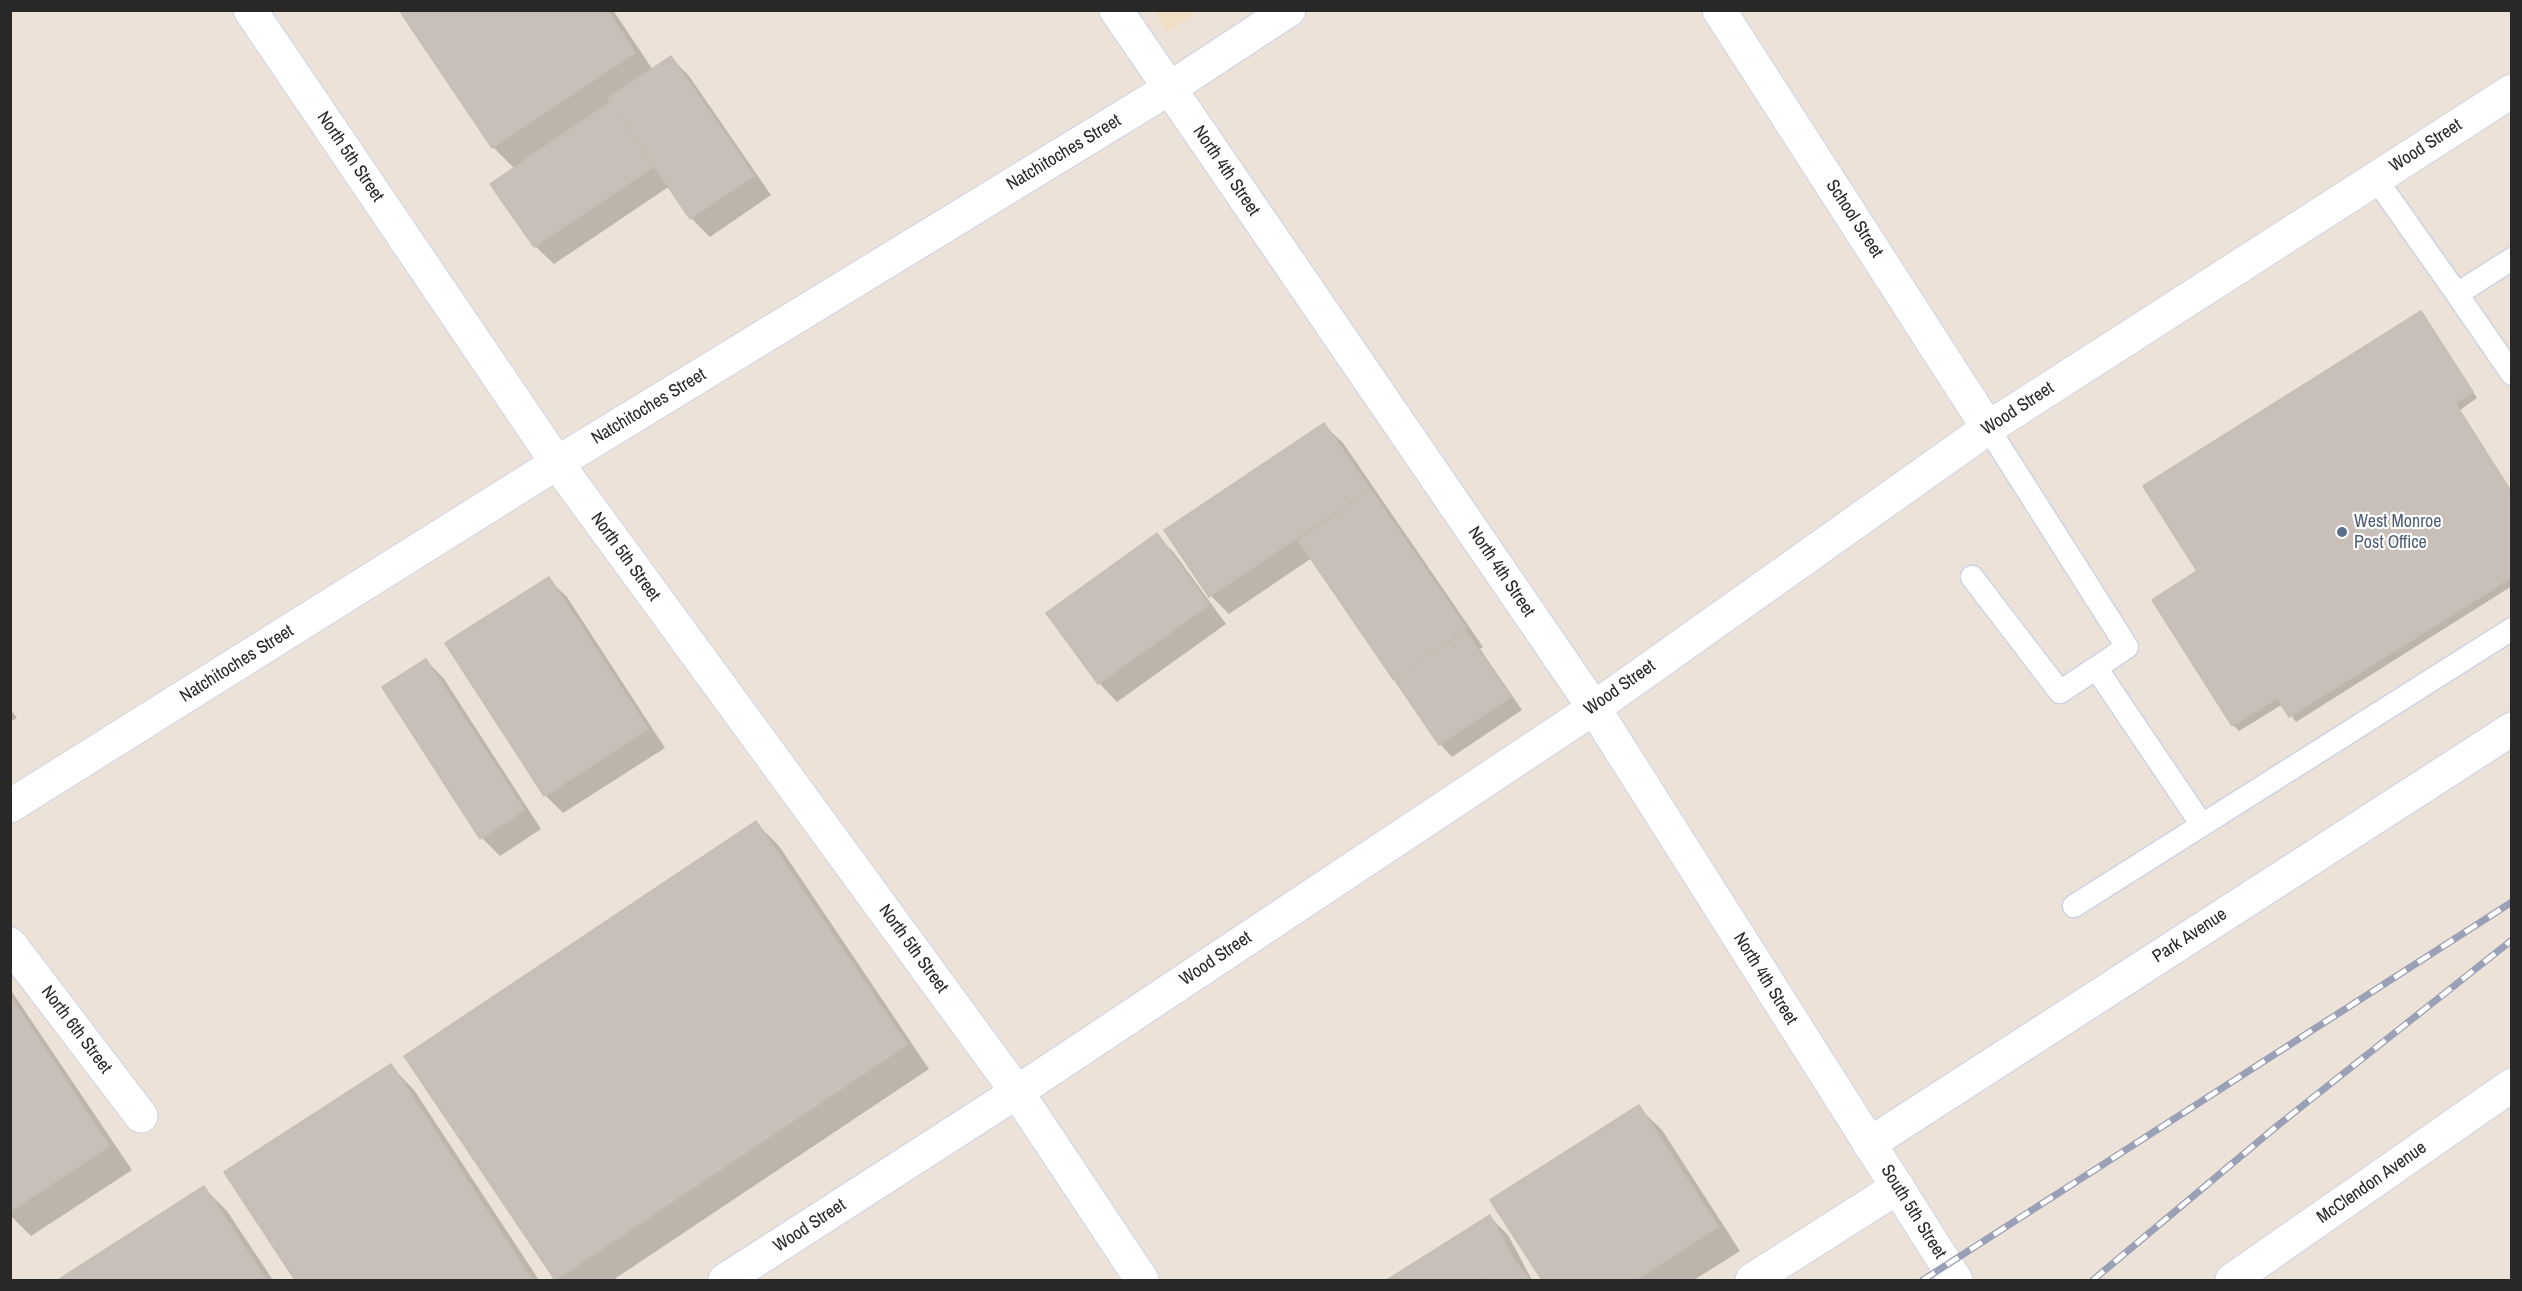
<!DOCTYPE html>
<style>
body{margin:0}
#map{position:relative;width:2522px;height:1291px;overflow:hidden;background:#ede2d8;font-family:"Archivo Narrow",sans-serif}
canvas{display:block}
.frame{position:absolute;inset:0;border:12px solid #282828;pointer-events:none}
</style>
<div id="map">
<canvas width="2522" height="1291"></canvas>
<div class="frame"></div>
</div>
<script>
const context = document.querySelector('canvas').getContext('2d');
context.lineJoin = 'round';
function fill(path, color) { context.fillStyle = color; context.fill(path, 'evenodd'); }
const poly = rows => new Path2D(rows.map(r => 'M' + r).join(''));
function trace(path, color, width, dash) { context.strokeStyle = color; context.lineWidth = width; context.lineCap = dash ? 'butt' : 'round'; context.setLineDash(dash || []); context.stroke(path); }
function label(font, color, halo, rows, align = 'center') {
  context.font = font + ' "Archivo Narrow",sans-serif'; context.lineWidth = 4.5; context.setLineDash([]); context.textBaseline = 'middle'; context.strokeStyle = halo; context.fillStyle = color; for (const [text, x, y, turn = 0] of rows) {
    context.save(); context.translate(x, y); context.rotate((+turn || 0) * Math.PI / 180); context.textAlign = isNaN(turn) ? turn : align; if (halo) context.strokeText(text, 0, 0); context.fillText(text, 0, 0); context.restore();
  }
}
fill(poly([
 [1153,11,1199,11,1167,32]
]), '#f0dfc5');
fill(poly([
 [401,10,613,10,653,70,671,57,689,76,771,195,710,237,691,218,670,186,554,264,535,246,493,184,515,169,493,147],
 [2421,313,2477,398,2460,410,2512,492,2512,586,2296,722,2283,704,2239,731,2233,725,2199,572],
 [1324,425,1343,443,1483,647,1480,649,1522,710,1452,757,1440,744,1312,558,1229,614,1211,596,1167,530],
 [1157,535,1175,554,1226,624,1117,702,1099,683,1048,613],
 [548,579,567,597,665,748,563,813,545,795],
 [426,660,444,679,541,829,500,856,482,838,384,687],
 [10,709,17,718,10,722],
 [756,823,779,846,929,1069,613,1280,557,1280,406,1056],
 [10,989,132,1170,31,1236,10,1215],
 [391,1066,414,1090,539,1280,296,1280,226,1172],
 [1638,1107,1662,1130,1740,1251,1694,1280,1544,1280,1492,1200],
 [204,1188,227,1211,273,1280,61,1280],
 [1490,1217,1508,1235,1532,1280,1390,1280]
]), '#0003');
const building = poly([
 [399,10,607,10,635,53,492,148,399,10],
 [671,56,754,176,690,219,608,98,671,56],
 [610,102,653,167,534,247,490,184,610,102],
 [2421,311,2473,392,2455,403,2512,493,2512,577,2289,717,2277,698,2232,726,2152,600,2197,571,2143,486,2421,311],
 [1324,423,1370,489,1209,597,1164,530,1324,423],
 [1371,490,1466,628,1393,679,1298,540,1371,490],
 [1157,533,1209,605,1098,684,1046,613,1157,533],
 [549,577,648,729,544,796,445,643,549,577],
 [1465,631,1511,697,1439,745,1394,679,1465,631],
 [426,659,524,810,480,839,382,687,426,659],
 [756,821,907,1045,555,1280,404,1056,756,821],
 [10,996,109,1146,10,1211,10,996],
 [391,1064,532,1280,295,1280,224,1172,391,1064],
 [1639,1105,1718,1227,1635,1280,1542,1280,1490,1200,1639,1105],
 [204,1186,266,1280,58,1280,204,1186],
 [1490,1215,1514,1260,1482,1280,1387,1280,1490,1215],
 [1514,1260,1529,1280,1482,1280,1514,1260]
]);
fill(building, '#c7bfb8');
trace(building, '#c8beb2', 1.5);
const service = poly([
 [2376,179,2457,294,2512,259],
 [2457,294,2512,374],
 [1988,428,2127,647,2096,668,2202,825],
 [1972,577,2060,692,2096,668],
 [2074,906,2512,629]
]);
const minor = poly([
 [250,10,557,463,1017,1092,1142,1280],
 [1719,10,1988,428],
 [10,944,141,1116],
 [1869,1144,2512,729],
 [725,1280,1017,1092,1594,708,1988,428,2512,91],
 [1752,1280,1898,1187],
 [2232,1280,2512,1085]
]);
const tertiary = poly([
 [1116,10,1594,708,1956,1280],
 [10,806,557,463,1170,88,1289,10]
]);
trace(service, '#cdd3e3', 25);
trace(minor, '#cdd3e3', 35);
trace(tertiary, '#cdd3e3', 35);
trace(service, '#fff', 22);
trace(minor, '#fff', 33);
trace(tertiary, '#fff', 33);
const rail = poly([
 [1923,1280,2512,902],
 [2093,1280,2277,1126,2512,940]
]);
trace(rail, '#9aa0b5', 7);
trace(rail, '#fff', 4.5, [14]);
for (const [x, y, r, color] of [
 [2342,532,6,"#5c6f8a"]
]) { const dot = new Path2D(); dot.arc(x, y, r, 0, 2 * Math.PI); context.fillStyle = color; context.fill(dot); trace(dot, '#fff', 2); }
label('18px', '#282828', '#fff', [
 ["Wood Street",2426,146,-33],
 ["Natchitoches Street",1064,153,-31],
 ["North 5th Street",350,157,56],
 ["North 4th Street",1226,171,56],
 ["School Street",1854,219,57],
 ["Natchitoches Street",649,407,-31],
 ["Wood Street",2018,409,-33],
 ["North 5th Street",625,557,54],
 ["North 4th Street",1501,572,56],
 ["Natchitoches Street",237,664,-32],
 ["Wood Street",1620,688,-35],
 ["Park Avenue",2190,936,-33],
 ["North 5th Street",913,949,54],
 ["Wood Street",1216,959,-34],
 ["North 4th Street",1765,979,58],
 ["North 6th Street",76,1030,53],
 ["McClendon Avenue",2372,1183,-35],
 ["South 5th Street",1913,1212,58],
 ["Wood Street",810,1226,-33]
]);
label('18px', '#4e5e75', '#fff', [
 ["West Monroe",2354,522],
 ["Post Office",2354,543]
], 'left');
</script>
